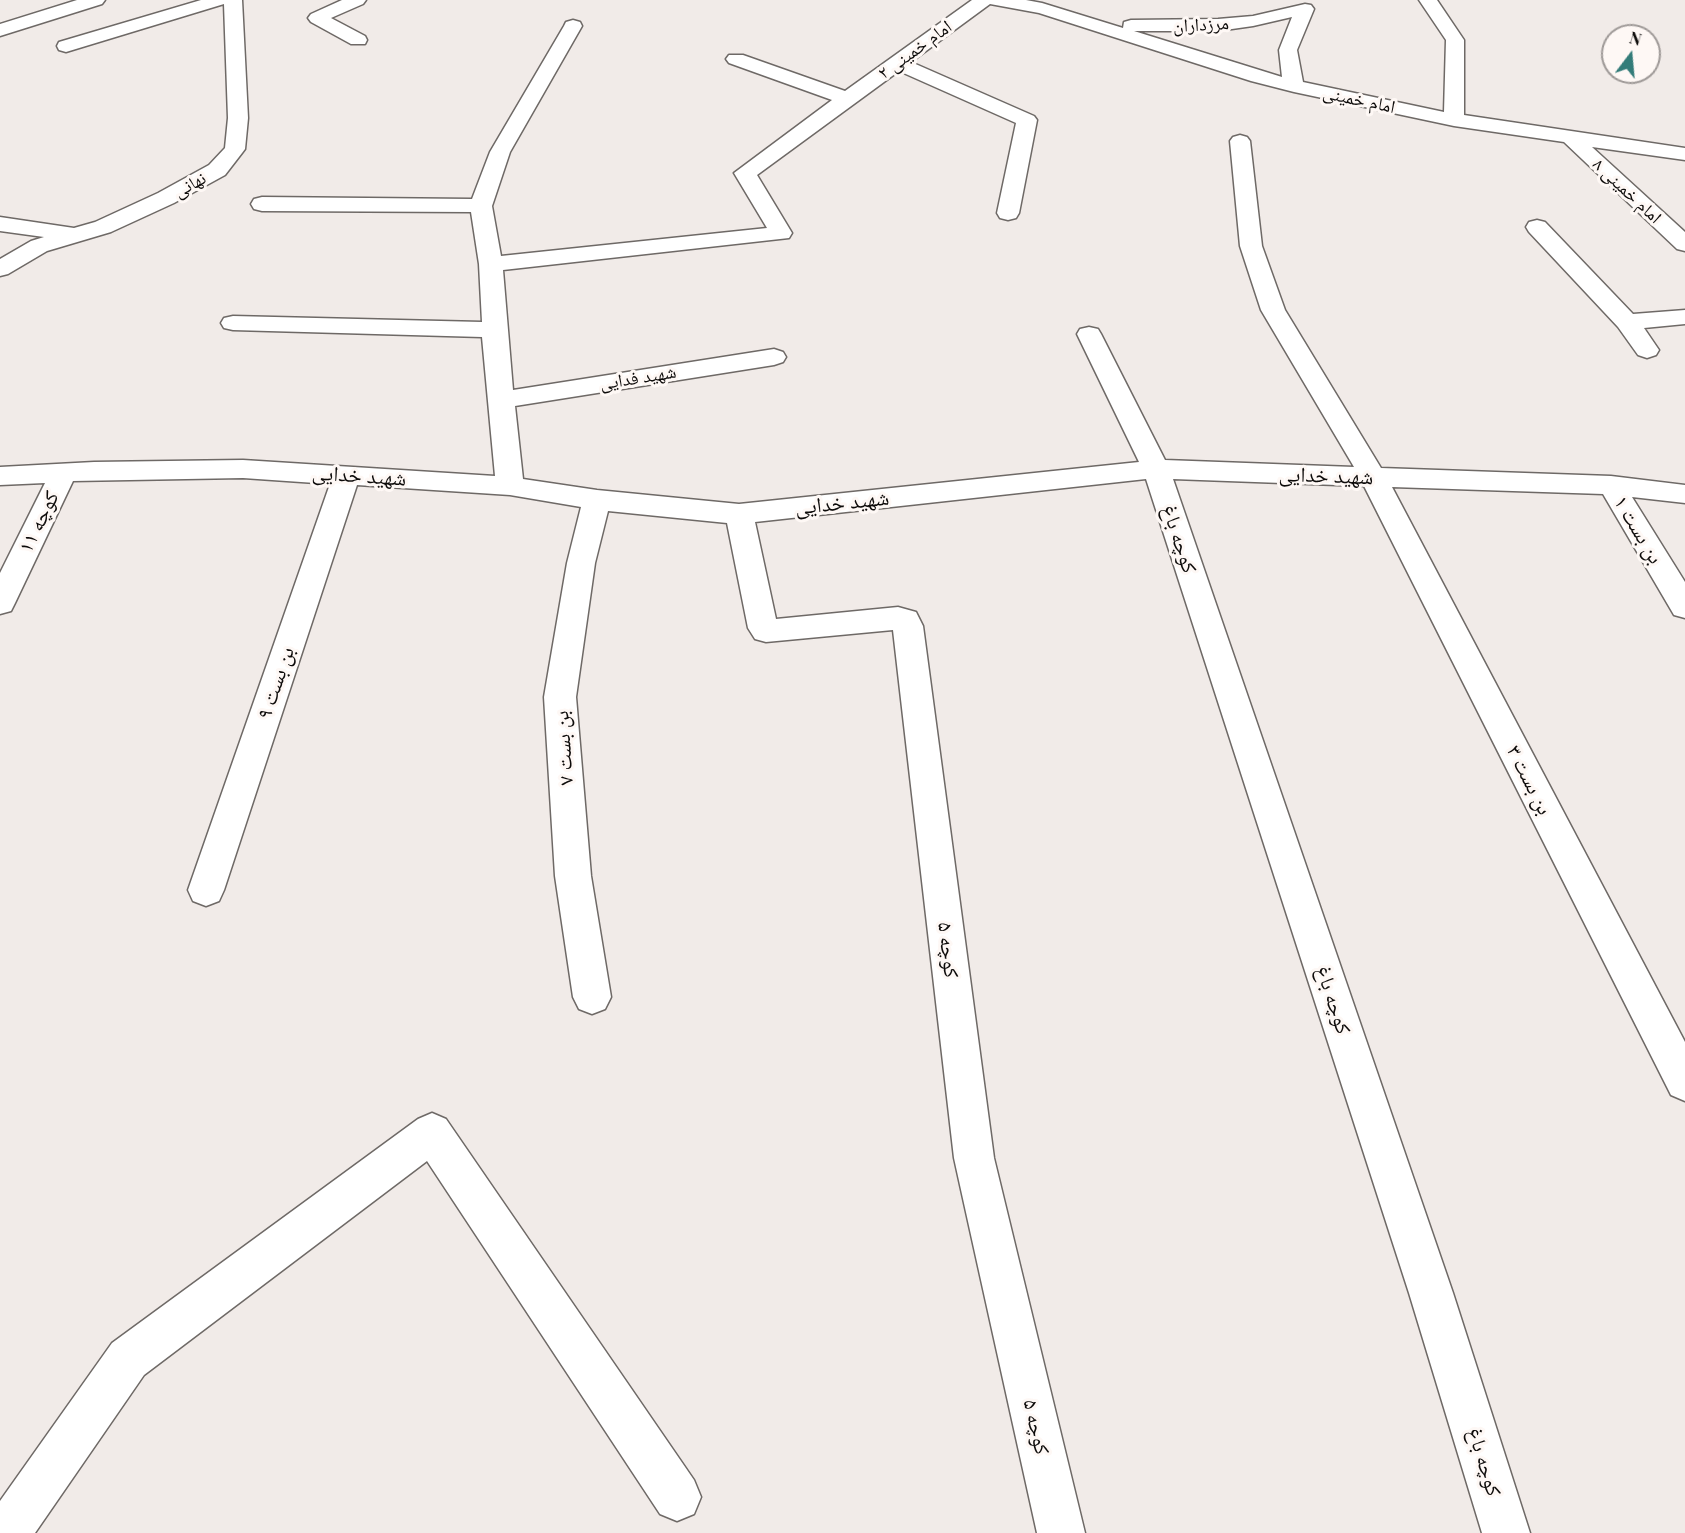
<!DOCTYPE html>
<meta charset="utf-8">
<style>
body{margin:0}
#map{position:relative;width:1685px;height:1533px;overflow:hidden;background:#f1ebe8;font-family:"Playfair Display",serif}
canvas{display:block}
.north{position:absolute;left:1601px;top:24px;width:60px;height:60px;box-sizing:border-box;background:#fef8f5;border:2px solid #9e9997;border-radius:50%;rotate:16deg;font-size:16px;font-weight:700;line-height:24px;text-align:center;color:#0d0b0a}
.north::after{content:'';display:block;margin:auto;width:21px;height:27px;background:#337c79;clip-path:polygon(50% 0,100% 100%,50% 72%,0 100%)}
</style>
<div id="map">
<canvas width="1685" height="1533"></canvas>
<div class="north">N</div>
</div>
<script>
const context = document.querySelector('canvas').getContext('2d');
context.lineJoin = 'round';
const poly = rows => new Path2D(rows.map(r => 'M' + r).join(''));
function trace(path, color, width, dash) { context.strokeStyle = color; context.lineWidth = width; context.lineCap = dash ? 'butt' : 'round'; context.setLineDash(dash || []); context.stroke(path); }
function fill(path, color) { context.fillStyle = color; context.fill(path, 'evenodd'); }
function label(font, color, halo, rows, align = 'center') {
  context.font = font + ' "Playfair Display","Noto Naskh Arabic",serif'; context.lineWidth = 6; context.setLineDash([]); context.textBaseline = 'middle'; context.strokeStyle = halo; context.fillStyle = color; for (const [text, x, y, turn = 0] of rows) {
    context.save(); context.translate(x, y); context.rotate((+turn || 0) * Math.PI / 180); context.textAlign = isNaN(turn) ? turn : align; if (halo) context.strokeText(text, 0, 0); context.fillText(text, 0, 0); context.restore();
  }
}
const minor = poly([
 [77,0,105,0,102,4,0,36,0,24,77,0],
 [201,0,242,0,248,118,245,149,242,153,225,175,174,203,111,232,47,251,8,274,0,276,0,259,31,241,44,237,0,231,0,217,74,228,95,222,158,193,209,165,225,148,228,118,224,4,66,52,59,50,57,46,59,42,201,0],
 [342,0,366,0,363,4,331,18,365,36,367,40,365,44,351,44,311,22,308,18,311,14,342,0],
 [972,0,1026,0,1042,3,1123,28,1124,22,1131,20,1218,19,1253,16,1305,4,1311,5,1314,9,1297,50,1303,82,1444,112,1446,40,1419,0,1437,0,1464,40,1464,115,1685,148,1685,160,1592,147,1685,232,1685,251,1677,249,1564,142,1454,126,1294,92,1251,81,1039,13,990,4,911,62,1034,116,1037,120,1019,213,1016,218,1008,220,1000,218,997,213,1016,123,899,71,757,175,792,233,789,238,503,270,513,390,774,349,783,352,786,357,783,362,774,365,515,406,523,479,597,490,739,504,1139,462,1077,334,1080,329,1089,327,1098,329,1101,334,1165,460,1354,467,1261,310,1240,246,1230,141,1233,137,1240,135,1247,137,1250,141,1262,246,1285,310,1381,468,1611,476,1685,485,1685,503,1632,497,1685,582,1685,618,1674,615,1603,494,1392,487,1685,1042,1685,1101,1671,1095,1364,486,1173,479,1453,1293,1530,1533,1482,1533,1409,1293,1146,479,755,522,776,619,898,607,916,612,923,626,994,1158,1085,1533,1037,1533,954,1158,893,630,766,642,755,639,748,628,727,523,608,511,595,563,576,697,591,876,611,997,605,1009,592,1014,579,1009,573,997,555,876,544,697,567,563,581,507,510,495,357,485,224,890,219,901,206,906,193,901,188,890,330,484,243,478,73,481,15,603,11,611,0,614,0,573,45,483,0,485,0,467,94,462,243,460,495,476,482,337,233,330,224,328,221,323,224,318,233,316,482,322,479,264,471,212,262,211,254,209,251,204,254,199,262,197,472,199,490,152,564,26,566,22,573,20,580,22,582,26,510,152,492,206,501,256,767,228,734,173,832,100,729,63,726,59,729,55,743,55,845,91,972,0],
 [1292,17,1279,50,1282,77,1134,31,1218,31,1253,26,1292,17],
 [1537,220,1545,222,1633,314,1685,310,1685,324,1644,328,1659,350,1656,355,1647,358,1638,355,1618,327,1529,232,1526,227,1529,222,1537,220],
 [432,1113,446,1119,694,1480,701,1497,694,1514,677,1521,660,1514,427,1161,144,1375,35,1533,0,1533,0,1501,112,1343,418,1119,432,1113]
]);
trace(minor, '#6e6966', 3);
fill(minor, '#fff');
label('18px', '#0d0b0a', '#fef8f5', [
 ["مرزداران",1201,25,-3],
 ["امام خمینی ۲",915,50,-36],
 ["امام خمینی",1359,100,12],
 ["نهانی",190,185,-29],
 ["امام خمینی ۸",1627,191,43],
 ["شهید فدایی",638,378,-9]
]);
label('21px', '#0d0b0a', '#fef8f5', [
 ["شهید خدایی",359,476,4],
 ["شهید خدایی",1326,476,2],
 ["شهید خدایی",842,503,-6],
 ["کوچه ۱۱",39,522,-64],
 ["بن بست ۱",1638,530,59],
 ["کوچه باغ",1179,539,72],
 ["بن بست ۹",276,683,-71],
 ["بن بست ۷",564,748,-94],
 ["بن بست ۳",1529,780,63],
 ["کوچه ۵",948,950,83],
 ["کوچه باغ",1333,1000,72],
 ["کوچه ۵",1036,1427,77],
 ["کوچه باغ",1484,1462,73]
]);
</script>
